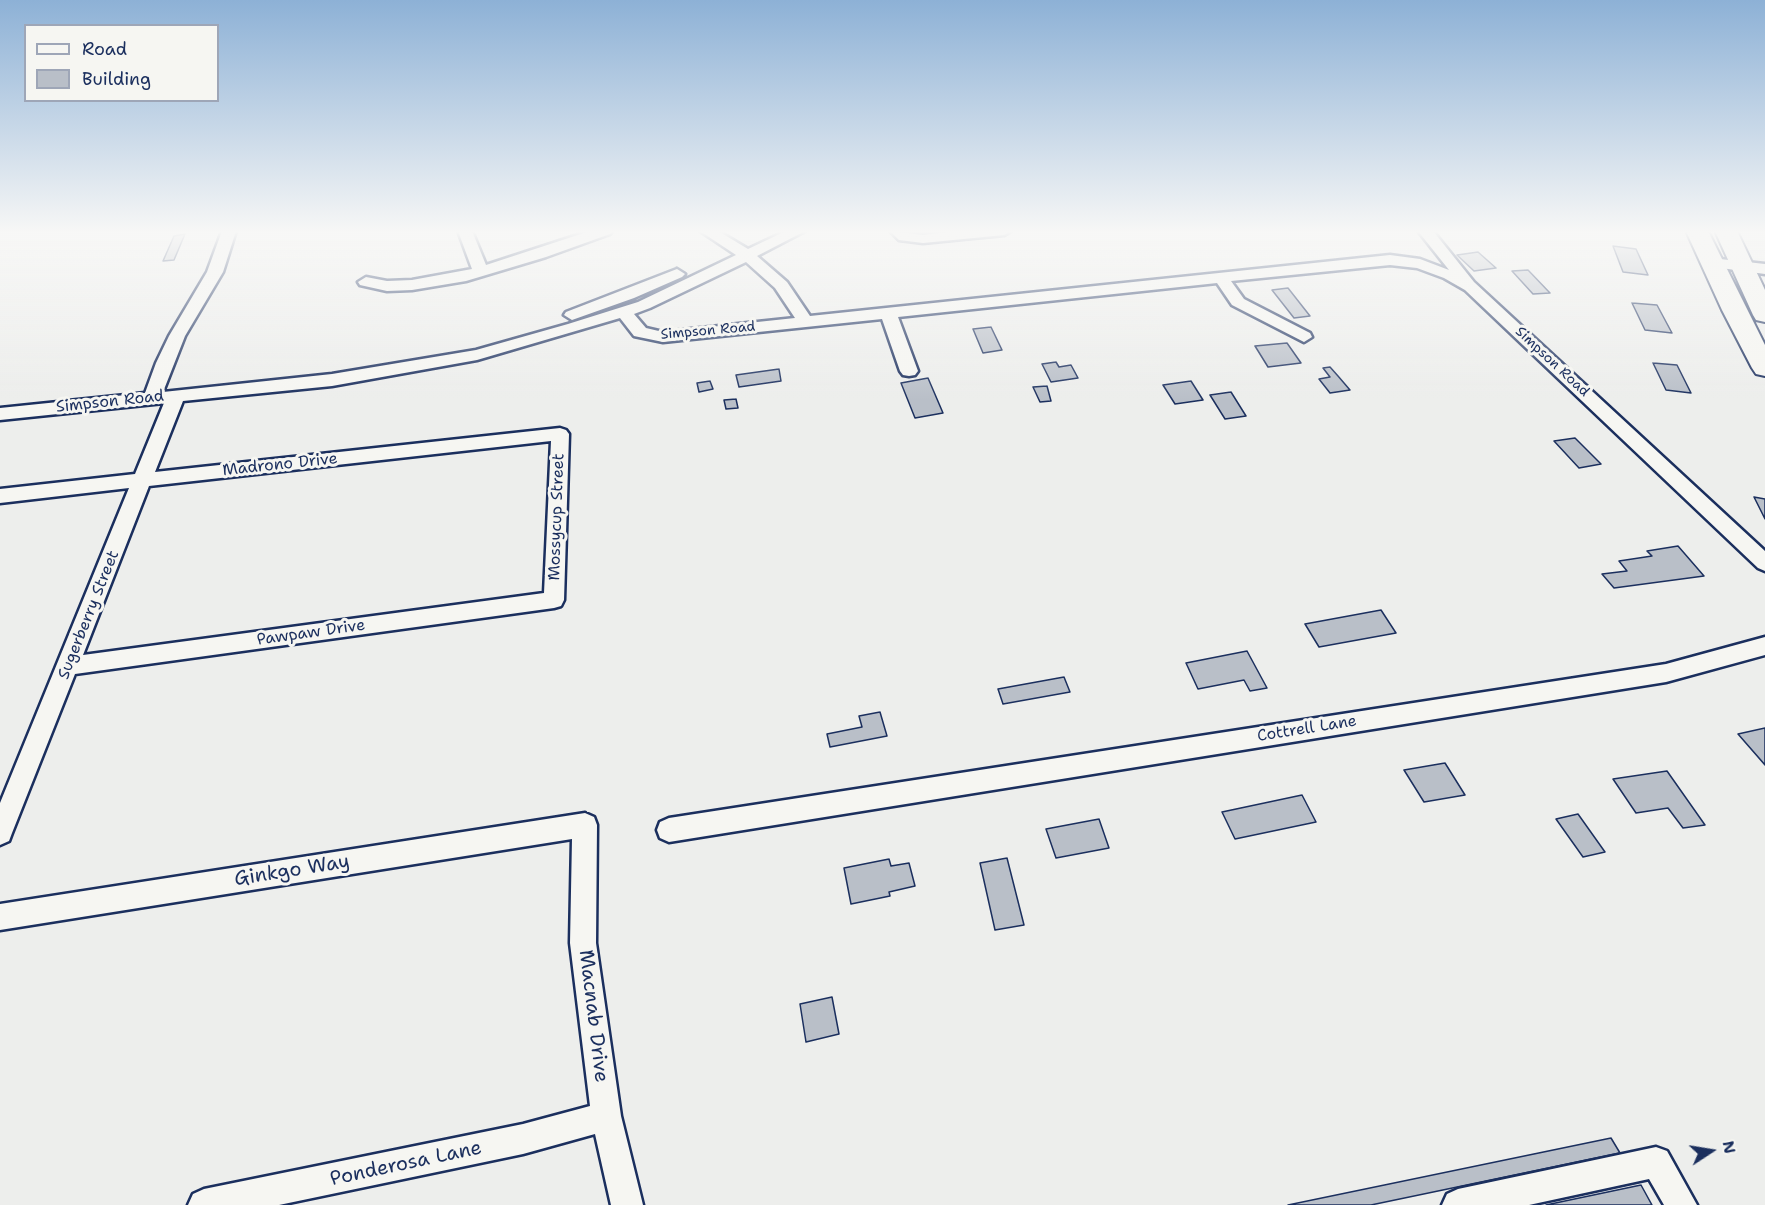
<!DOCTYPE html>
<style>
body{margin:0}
#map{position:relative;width:1765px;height:1205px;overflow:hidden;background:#edeeec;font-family:"Shantell Sans",sans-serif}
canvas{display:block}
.legend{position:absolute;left:24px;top:24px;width:195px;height:78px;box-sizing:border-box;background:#f6f6f2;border:2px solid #9ea6b7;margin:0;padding:8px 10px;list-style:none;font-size:18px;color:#1b2f5e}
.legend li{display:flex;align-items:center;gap:12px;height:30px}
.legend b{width:30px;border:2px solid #9ea6b7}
.north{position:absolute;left:1681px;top:1121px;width:60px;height:60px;-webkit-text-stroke:4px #f6f6f2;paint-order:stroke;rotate:78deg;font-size:16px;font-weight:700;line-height:24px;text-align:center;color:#1b2f5e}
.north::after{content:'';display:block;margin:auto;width:21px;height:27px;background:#1b2f5e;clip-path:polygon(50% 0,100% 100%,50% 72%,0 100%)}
</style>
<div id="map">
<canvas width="1765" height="1205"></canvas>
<ul class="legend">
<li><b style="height:8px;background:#f6f6f2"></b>Road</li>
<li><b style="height:16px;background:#b9bfc8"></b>Building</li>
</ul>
<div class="north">N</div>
</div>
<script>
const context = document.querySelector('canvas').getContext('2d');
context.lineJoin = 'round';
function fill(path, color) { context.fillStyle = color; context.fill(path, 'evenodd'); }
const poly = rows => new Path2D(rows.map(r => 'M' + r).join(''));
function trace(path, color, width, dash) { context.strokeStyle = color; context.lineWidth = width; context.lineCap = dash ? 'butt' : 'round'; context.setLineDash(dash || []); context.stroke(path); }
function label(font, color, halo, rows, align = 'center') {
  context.font = font + ' "Shantell Sans",sans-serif'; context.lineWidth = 6; context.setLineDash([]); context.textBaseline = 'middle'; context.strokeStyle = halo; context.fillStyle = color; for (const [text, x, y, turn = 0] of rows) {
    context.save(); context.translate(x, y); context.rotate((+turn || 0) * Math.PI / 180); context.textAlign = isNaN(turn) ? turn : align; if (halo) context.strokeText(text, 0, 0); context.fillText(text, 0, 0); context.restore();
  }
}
const building = poly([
 [185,234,174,260,163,261,174,236,185,234],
 [1613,246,1636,249,1648,275,1623,272,1613,246],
 [1478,252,1496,268,1474,271,1457,255,1478,252],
 [1528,270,1550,293,1533,294,1512,271,1528,270],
 [1288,288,1310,316,1294,318,1272,290,1288,288],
 [1632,303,1657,305,1672,333,1645,330,1632,303],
 [991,327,1002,350,983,353,973,329,991,327],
 [1287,343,1301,363,1268,367,1255,346,1287,343],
 [1056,362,1059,367,1071,365,1078,378,1051,382,1042,364,1056,362],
 [1653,363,1677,365,1691,393,1666,390,1653,363],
 [1330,367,1338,376,1350,390,1330,393,1319,379,1330,377,1323,368,1330,367],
 [779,369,781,381,739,387,736,375,779,369],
 [928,378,943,413,915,418,901,383,928,378],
 [710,381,713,389,699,392,697,383,710,381],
 [1191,381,1203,400,1175,404,1163,385,1191,381],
 [1047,386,1051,401,1040,402,1033,387,1047,386],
 [1231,392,1246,416,1225,419,1210,395,1231,392],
 [736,399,738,408,726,409,724,400,736,399],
 [1575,438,1601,464,1579,468,1554,441,1575,438],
 [1754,497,1765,499,1765,519,1754,497],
 [1678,546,1704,576,1614,588,1602,574,1627,571,1619,561,1652,556,1647,551,1678,546],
 [1381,610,1396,633,1319,647,1305,624,1381,610],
 [1247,651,1267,688,1250,691,1244,680,1198,689,1186,663,1247,651],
 [1064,677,1070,692,1003,704,998,689,1064,677],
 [880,712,887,736,830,747,827,734,862,727,859,716,880,712],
 [1765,728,1765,765,1738,734,1765,728],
 [1445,763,1465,795,1424,802,1404,770,1445,763],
 [1667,771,1705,825,1683,828,1668,808,1636,813,1613,779,1667,771],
 [1302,795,1316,822,1235,839,1222,812,1302,795],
 [1578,814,1605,852,1583,857,1556,819,1578,814],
 [1099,819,1109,848,1056,858,1046,829,1099,819],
 [1007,858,1024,925,995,930,980,863,1007,858],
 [889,859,891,866,909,863,915,886,889,892,890,896,851,904,844,868,889,859],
 [832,997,839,1034,806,1042,800,1004,832,997],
 [1611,1138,1620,1153,1371,1205,1288,1205,1611,1138],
 [1641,1185,1652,1205,1546,1205,1641,1185]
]);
fill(building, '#b9bfc8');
trace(building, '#1b2f5e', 1.5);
const minor = poly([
 [222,231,236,231,223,272,185,336,163,392,332,374,476,350,568,324,638,302,736,255,700,231,718,231,748,249,786,231,805,231,757,256,787,282,810,316,1390,255,1420,259,1449,270,1418,231,1433,231,1474,282,1765,551,1765,571,1758,568,1465,290,1444,278,1417,268,1390,265,1231,281,1244,299,1310,333,1312,337,1304,342,1232,305,1217,283,898,317,918,371,915,375,909,376,903,375,900,371,882,319,663,342,634,336,620,318,477,360,332,386,183,401,155,472,560,428,566,430,569,434,564,600,561,606,554,608,75,674,12,833,9,841,0,845,0,803,129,488,0,503,0,489,135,474,164,403,0,420,0,408,145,393,156,363,169,336,207,272,222,231],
 [746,262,775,288,795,318,663,332,646,328,634,314,650,308,746,262],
 [551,441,544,593,83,655,149,486,551,441],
 [458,231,472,231,486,265,590,231,612,231,610,234,546,257,466,281,412,290,387,291,360,285,358,282,366,277,387,281,412,280,472,269,458,231],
 [890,231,923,235,955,231,1011,231,1004,235,923,243,899,240,890,231],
 [1711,258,1765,264,1765,274,1706,266,1703,263,1706,260,1711,258],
 [677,269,685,274,682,277,634,298,572,320,564,315,566,312,677,269],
 [1765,637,1765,655,1666,682,669,842,660,838,657,830,660,822,669,818,1666,664,1765,637],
 [585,813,594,817,597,825,596,943,621,1116,643,1205,611,1205,595,1134,523,1154,279,1205,188,1205,193,1194,204,1189,523,1124,590,1106,570,943,572,839,0,930,0,904,585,813],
 [1656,1147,1667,1151,1697,1205,1664,1205,1649,1179,1529,1205,1442,1205,1447,1194,1458,1189,1656,1147]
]);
const highway = poly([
 [1686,231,1708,231,1765,345,1765,376,1756,374,1752,368,1722,310,1686,231],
 [1715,231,1737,231,1765,290,1765,322,1756,320,1753,315,1715,231]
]);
trace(minor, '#1b2f5e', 5);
trace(highway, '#1b2f5e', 4);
fill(minor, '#f6f6f2');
fill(highway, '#f6f6f2');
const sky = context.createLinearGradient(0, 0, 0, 400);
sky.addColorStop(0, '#8db1d6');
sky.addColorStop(0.58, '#f7f7f6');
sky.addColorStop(1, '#f7f7f600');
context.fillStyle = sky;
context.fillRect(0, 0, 1765, 400);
label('14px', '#1b2f5e', '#f6f6f2', [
 ["Simpson Road",708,331,-5],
 ["Simpson Road",1552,362,43]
]);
label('16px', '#1b2f5e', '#f6f6f2', [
 ["Simpson Road",110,402,-6],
 ["Madrono Drive",280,465,-6],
 ["Mossycup Street",557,517,-88],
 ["Sugerberry Street",89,615,-68],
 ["Pawpaw Drive",311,633,-8],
 ["Cottrell Lane",1307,729,-9]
]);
label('20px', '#1b2f5e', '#f6f6f2', [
 ["Ginkgo Way",292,871,-9],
 ["Macnab Drive",593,1016,83],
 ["Ponderosa Lane",406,1164,-12]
]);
</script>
